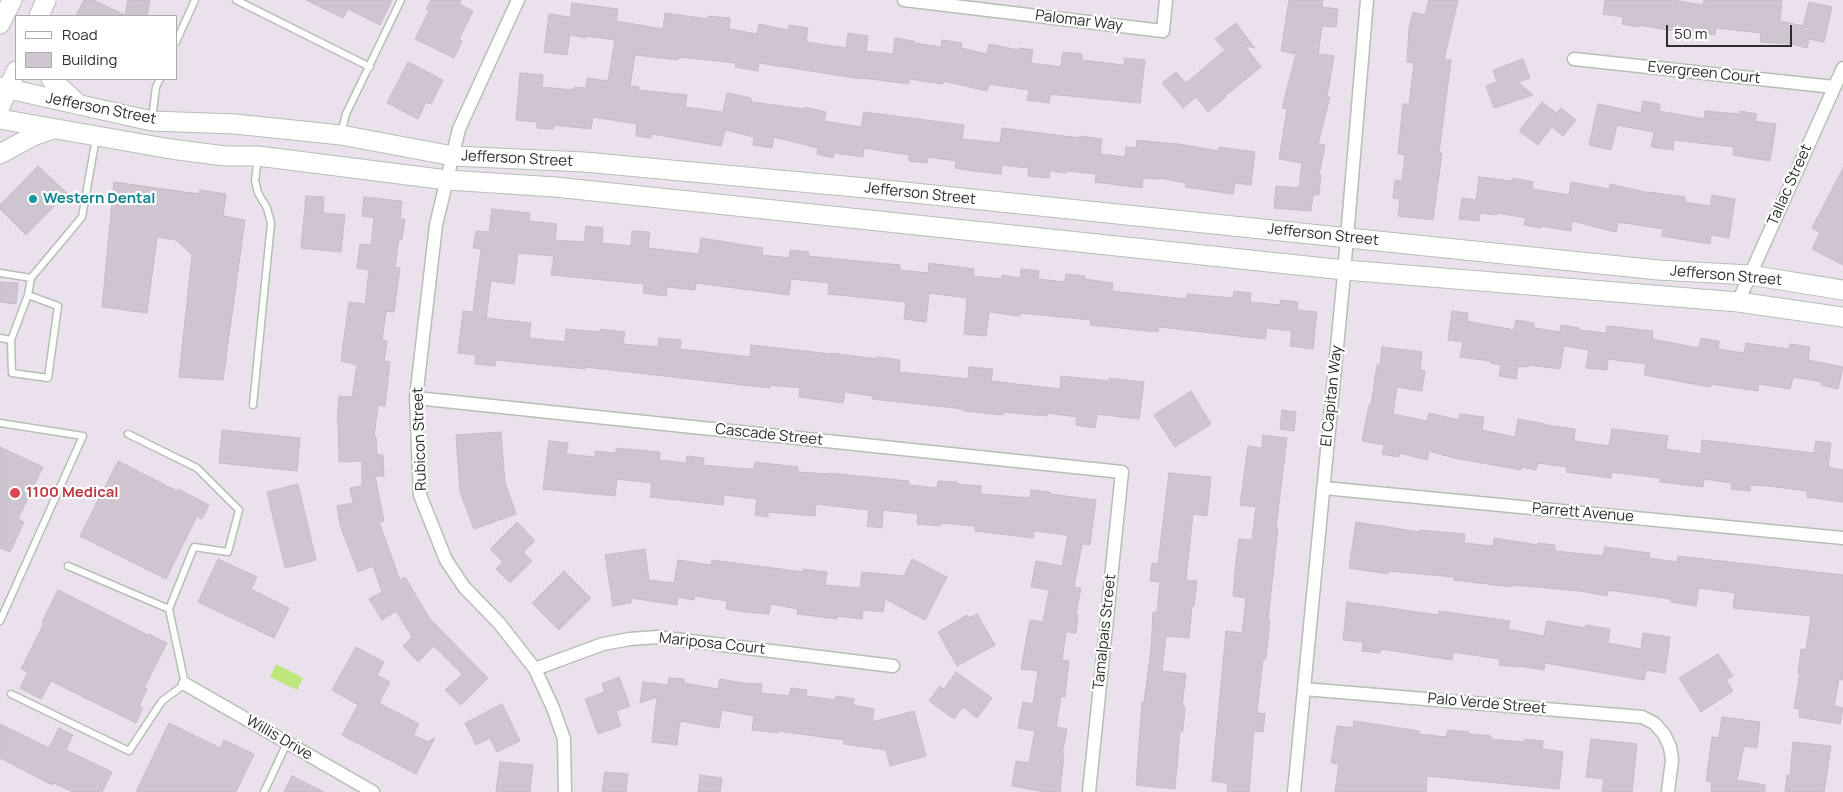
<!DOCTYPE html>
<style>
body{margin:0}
#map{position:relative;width:1843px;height:792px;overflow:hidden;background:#eae1ed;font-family:Manrope,sans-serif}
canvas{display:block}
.legend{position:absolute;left:15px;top:15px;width:162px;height:65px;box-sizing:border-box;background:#fff;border:1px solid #ababab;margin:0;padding:6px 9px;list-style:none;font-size:15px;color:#2d2d2d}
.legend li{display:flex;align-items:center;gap:10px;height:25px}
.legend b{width:25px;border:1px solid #ababab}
.scale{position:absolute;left:1666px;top:25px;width:126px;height:22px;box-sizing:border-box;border:2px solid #2d2d2d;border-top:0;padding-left:6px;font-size:15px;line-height:18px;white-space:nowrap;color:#2d2d2d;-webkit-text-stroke:4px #fff;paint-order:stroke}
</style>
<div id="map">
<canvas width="1843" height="792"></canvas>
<ul class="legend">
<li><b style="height:6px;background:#fff"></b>Road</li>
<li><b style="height:14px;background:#cec5d0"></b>Building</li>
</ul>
<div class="scale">50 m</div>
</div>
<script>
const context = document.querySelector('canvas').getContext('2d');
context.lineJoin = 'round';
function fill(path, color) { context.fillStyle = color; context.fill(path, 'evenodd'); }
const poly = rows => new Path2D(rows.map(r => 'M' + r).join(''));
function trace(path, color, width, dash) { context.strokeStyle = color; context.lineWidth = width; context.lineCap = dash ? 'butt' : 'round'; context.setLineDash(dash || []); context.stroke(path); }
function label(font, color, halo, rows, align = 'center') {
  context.font = font + ' Manrope,sans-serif'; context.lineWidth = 4.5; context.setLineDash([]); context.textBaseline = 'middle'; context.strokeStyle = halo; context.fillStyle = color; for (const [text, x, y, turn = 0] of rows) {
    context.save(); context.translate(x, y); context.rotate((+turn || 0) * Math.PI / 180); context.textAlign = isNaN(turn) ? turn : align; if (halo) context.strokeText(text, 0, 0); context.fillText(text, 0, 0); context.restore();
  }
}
fill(poly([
 [276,664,303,678,297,690,270,677]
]), '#bde67d');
const building = poly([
 [84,0,93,0,125,15,128,0,150,0,147,16,76,16,84,0],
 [306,0,392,0,380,25,348,9,343,18,306,0],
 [431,0,461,0,459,4,473,11,459,39,462,41,454,58,415,39,429,11,426,9,431,0],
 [1289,0,1323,0,1322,7,1338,9,1336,27,1322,26,1318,54,1334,56,1327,97,1330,97,1318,144,1325,145,1319,175,1321,175,1319,195,1313,195,1311,211,1274,208,1276,186,1299,188,1302,163,1279,159,1287,109,1282,108,1296,54,1281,51,1289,0],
 [1429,0,1458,0,1444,60,1451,60,1439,153,1442,153,1433,220,1398,216,1400,199,1393,198,1395,180,1402,181,1405,155,1398,154,1403,104,1409,104,1414,63,1407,62,1409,28,1413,12,1425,15,1429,0],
 [1605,0,1673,0,1703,5,1704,0,1782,0,1780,21,1803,26,1809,2,1832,7,1824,42,1809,39,1807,48,1791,44,1760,42,1761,33,1716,28,1715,35,1685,30,1684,33,1639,25,1639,27,1622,24,1623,17,1603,14,1605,0],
 [572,3,618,9,616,21,663,29,665,13,708,19,708,16,730,18,729,29,757,34,759,24,788,30,789,25,808,28,806,42,846,48,848,33,868,36,866,51,893,54,895,38,914,41,914,43,941,47,942,40,962,43,961,48,987,54,989,44,1018,50,1019,48,1033,50,1031,63,1061,67,1063,52,1082,54,1082,60,1124,65,1125,58,1145,60,1140,103,1050,94,1049,103,1027,100,1029,90,989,84,987,91,943,81,943,84,909,79,909,84,863,78,862,79,759,63,758,71,735,67,736,63,679,57,678,60,635,55,630,86,639,87,638,90,687,95,685,107,723,112,727,93,751,98,751,102,805,109,805,107,826,112,824,121,861,127,864,112,964,125,962,139,1000,143,1002,128,1080,138,1080,136,1102,139,1100,154,1125,157,1126,147,1136,148,1137,140,1173,144,1173,143,1219,151,1219,147,1255,152,1251,185,1235,183,1233,194,1185,187,1186,183,1159,178,1159,179,1143,178,1142,188,1095,182,1096,174,1067,171,1066,173,1050,171,1049,178,1028,176,1029,168,1002,165,1001,174,973,171,955,168,956,161,928,157,927,163,909,161,909,155,864,148,863,157,834,153,833,158,817,154,818,148,774,137,772,148,753,145,754,137,725,130,721,146,652,134,651,138,636,136,637,124,593,117,591,129,554,125,554,129,537,128,537,122,516,120,520,73,543,75,542,87,574,90,574,87,586,88,587,78,608,81,615,40,586,36,586,38,570,35,567,55,544,52,549,14,570,17,572,3],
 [1236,23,1255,48,1245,46,1261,67,1225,96,1226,97,1208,112,1196,97,1183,108,1162,83,1176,72,1186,83,1225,50,1215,39,1236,23],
 [1523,59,1530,78,1518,82,1533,95,1494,108,1486,86,1497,82,1493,70,1523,59],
 [408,62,443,80,431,104,426,102,418,119,387,103,408,62],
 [1643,101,1660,104,1659,111,1704,119,1705,111,1739,114,1740,111,1757,114,1755,121,1776,124,1770,161,1733,155,1734,147,1674,140,1673,150,1651,147,1654,132,1617,125,1611,150,1589,145,1598,104,1641,113,1643,101],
 [1542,102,1556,113,1561,108,1576,120,1563,136,1552,127,1538,145,1519,131,1542,102],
 [38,166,67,193,26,235,0,209,0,205,38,166],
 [1843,168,1843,265,1812,249,1820,233,1812,228,1843,168],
 [1479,177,1512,181,1513,178,1533,182,1532,189,1569,195,1571,182,1609,189,1610,184,1649,193,1649,192,1685,197,1685,202,1710,206,1712,195,1735,199,1729,238,1711,235,1710,244,1662,236,1663,229,1618,222,1616,232,1572,221,1571,231,1541,226,1541,228,1524,225,1526,218,1498,213,1497,215,1480,213,1479,221,1459,219,1462,198,1476,200,1479,177],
 [114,182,199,194,200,190,226,194,223,216,245,220,223,380,179,377,192,255,176,240,157,237,147,313,102,307,114,182],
 [306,196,324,197,323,213,345,215,341,252,301,248,306,196],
 [364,197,402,201,400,219,405,219,402,240,399,239,395,267,400,268,394,312,386,311,382,340,387,341,384,361,390,362,385,406,378,405,374,437,376,437,377,455,383,455,384,476,375,476,384,521,379,522,400,580,405,577,430,619,488,678,461,705,445,690,462,674,434,646,418,662,403,646,412,637,396,611,382,620,369,599,382,592,373,566,358,572,340,525,337,506,353,503,350,488,362,486,362,461,339,462,338,421,337,421,339,396,352,397,357,365,341,361,349,302,365,304,369,270,357,268,360,244,371,245,374,218,362,216,364,197],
 [492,209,530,213,529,221,557,224,555,240,584,242,586,226,603,228,602,243,631,246,632,231,650,232,648,248,699,254,701,238,763,248,762,255,789,258,790,250,809,252,808,256,900,265,900,270,928,273,929,263,974,269,973,276,1002,279,1002,275,1020,278,1021,269,1039,271,1038,279,1065,282,1066,274,1085,276,1085,279,1113,283,1112,291,1186,299,1187,294,1233,298,1234,291,1251,293,1250,302,1280,305,1281,300,1298,302,1297,310,1317,312,1313,349,1290,346,1292,331,1267,328,1265,339,1159,327,1158,332,1090,325,1091,320,1020,313,1020,316,989,312,986,336,964,334,967,298,929,293,926,322,904,319,906,302,828,294,829,283,791,279,789,295,696,283,695,290,667,287,666,296,643,293,644,284,551,275,554,256,518,253,514,284,491,281,486,318,531,323,529,338,565,342,566,329,600,332,600,329,625,332,623,344,658,347,659,338,681,340,680,349,750,357,751,345,831,354,831,353,877,359,877,357,900,360,899,372,968,379,969,367,993,369,991,381,1060,389,1061,376,1109,381,1109,378,1144,382,1139,419,1097,414,1095,428,1076,425,1077,417,1047,413,1047,416,1004,412,1003,415,964,411,964,409,872,399,872,396,845,392,843,403,799,397,800,388,770,385,770,388,585,367,585,369,496,360,495,366,475,364,476,355,458,353,463,311,473,312,481,249,473,248,476,231,489,232,492,209],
 [0,282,18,283,16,304,0,302,0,282],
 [1452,311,1468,313,1467,321,1514,330,1516,320,1534,323,1534,328,1560,332,1561,325,1579,328,1579,330,1606,333,1607,326,1653,331,1652,339,1699,348,1701,338,1719,341,1718,349,1744,353,1746,343,1789,349,1790,344,1810,347,1808,360,1843,367,1838,389,1821,385,1822,382,1793,377,1790,389,1759,384,1758,391,1711,384,1710,387,1644,375,1646,364,1608,359,1607,370,1586,368,1589,350,1564,346,1560,369,1528,365,1528,367,1518,366,1516,379,1499,376,1501,365,1491,363,1491,361,1460,357,1463,342,1448,340,1452,311],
 [1382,347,1422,352,1420,370,1425,371,1422,391,1397,387,1393,414,1427,421,1429,413,1459,420,1460,414,1484,417,1482,430,1515,437,1518,419,1545,424,1545,425,1575,429,1574,441,1609,446,1612,429,1668,436,1666,449,1701,454,1702,440,1814,453,1816,441,1831,443,1828,467,1843,470,1843,502,1807,497,1807,491,1768,486,1750,485,1750,491,1731,489,1732,483,1704,479,1703,487,1660,482,1660,478,1612,472,1611,478,1566,472,1567,467,1538,463,1536,470,1521,467,1521,470,1454,458,1429,451,1427,460,1400,453,1399,457,1382,454,1384,445,1362,441,1369,405,1371,405,1377,365,1380,365,1382,347],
 [1191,391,1211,424,1175,447,1154,415,1191,391],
 [1282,410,1296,412,1294,431,1280,429,1282,410],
 [222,430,300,438,297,471,219,463,222,430],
 [501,432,505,482,516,514,474,529,460,492,456,435,501,432],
 [1263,435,1287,438,1276,528,1278,528,1268,620,1270,620,1266,659,1263,659,1257,713,1265,714,1263,732,1254,731,1249,792,1227,792,1228,783,1212,781,1226,631,1242,633,1246,598,1233,596,1236,561,1239,539,1252,540,1256,507,1240,505,1248,446,1262,448,1263,435],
 [549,441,568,443,566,454,595,457,595,451,616,453,616,448,660,452,659,460,686,463,687,456,704,458,703,465,735,468,754,469,755,462,798,467,798,472,828,474,828,473,909,481,909,485,937,488,938,481,957,482,957,484,981,486,981,494,1030,498,1031,490,1050,492,1050,494,1096,500,1090,545,1082,544,1074,587,1081,588,1076,614,1078,614,1076,633,1066,632,1062,660,1069,661,1065,697,1061,696,1056,727,1067,729,1062,754,1064,754,1060,792,1045,792,1012,786,1016,761,1029,763,1035,731,1018,728,1023,702,1033,704,1038,671,1021,669,1030,620,1043,622,1049,590,1031,587,1036,561,1062,566,1068,535,1034,531,1033,538,975,531,975,526,941,523,940,526,917,524,918,514,883,510,882,528,867,526,869,510,816,504,815,516,768,512,768,517,755,515,757,499,724,495,723,505,650,497,652,483,617,479,615,496,543,489,549,441],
 [0,447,43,467,18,519,24,522,10,552,0,548,0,447],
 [118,461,177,491,178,489,209,505,202,519,197,516,166,579,80,536,118,461],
 [1169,473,1211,477,1207,516,1193,514,1186,580,1197,581,1194,606,1192,606,1189,638,1166,636,1162,671,1186,674,1182,706,1185,707,1183,731,1180,731,1175,789,1136,785,1142,702,1144,702,1151,649,1153,612,1157,612,1160,582,1150,581,1152,563,1158,564,1169,473],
 [298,484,316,560,285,568,267,492,298,484],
 [517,522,535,541,523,552,532,561,510,583,496,569,503,562,490,549,517,522],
 [1356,522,1420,532,1420,530,1465,534,1464,543,1493,546,1494,538,1538,545,1538,543,1555,545,1555,551,1603,556,1605,547,1650,553,1649,558,1677,562,1678,556,1843,575,1843,680,1839,679,1834,706,1843,708,1840,724,1799,717,1800,709,1794,708,1800,674,1798,674,1801,649,1806,650,1811,616,1733,608,1735,593,1699,588,1696,606,1671,602,1671,599,1608,590,1607,596,1581,591,1513,585,1512,587,1454,580,1454,577,1388,571,1388,574,1349,568,1356,522],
 [645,549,649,580,674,583,678,560,711,565,712,560,803,572,803,569,827,572,825,585,860,588,862,572,904,576,912,559,947,577,925,620,885,599,883,612,863,610,862,619,837,616,837,619,797,614,798,609,771,604,769,614,744,612,726,609,727,601,695,596,694,600,678,597,677,605,631,598,631,603,613,606,605,555,645,549],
 [218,559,257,577,251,589,289,608,274,638,198,602,218,559],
 [564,571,591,598,559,630,532,603,564,571],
 [58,590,148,635,149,634,167,643,144,688,147,689,139,706,143,708,136,723,51,681,41,699,20,688,28,672,21,669,44,623,42,622,58,590],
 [1347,602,1439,615,1439,611,1510,621,1508,629,1544,636,1547,621,1585,628,1586,625,1610,629,1608,643,1641,649,1643,633,1670,637,1665,673,1646,670,1644,680,1545,663,1544,670,1519,666,1519,667,1499,665,1500,659,1453,652,1452,660,1381,649,1380,653,1362,651,1363,642,1343,640,1347,602],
 [977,614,995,645,957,666,938,632,967,615,969,618,977,614],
 [356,647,384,662,377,675,390,682,379,703,419,724,413,735,426,741,424,743,435,738,416,774,342,735,358,705,332,690,356,647],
 [1718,654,1733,676,1726,680,1733,691,1701,712,1679,678,1718,654],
 [956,672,992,698,977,718,963,707,954,719,929,701,940,686,944,689,956,672],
 [619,677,630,706,616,711,621,726,598,734,585,699,605,692,602,684,619,677],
 [669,678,684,679,684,683,718,689,720,679,743,683,762,684,761,693,789,696,791,688,807,690,806,696,835,700,836,696,854,699,853,705,874,709,872,722,914,711,926,756,890,766,886,750,844,744,844,740,778,731,778,733,752,730,754,716,722,710,719,728,680,721,677,745,652,742,657,697,640,703,643,682,668,685,669,678],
 [502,704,520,741,497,752,490,738,476,745,465,723,502,704],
 [1722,717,1760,722,1757,748,1744,746,1737,780,1765,785,1765,792,1711,792,1712,782,1706,781,1712,737,1719,738,1722,717],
 [1354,721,1419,731,1419,734,1446,737,1448,730,1469,732,1468,734,1491,736,1491,739,1525,742,1525,739,1543,741,1542,749,1563,752,1559,789,1427,776,1426,792,1335,792,1339,764,1331,763,1337,726,1353,728,1354,721],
 [169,723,220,748,224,740,254,754,236,792,136,792,169,723],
 [0,724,49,748,59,728,73,735,66,750,112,772,102,792,73,792,54,783,52,785,0,758,0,724],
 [1591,739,1637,744,1632,792,1602,792,1604,779,1586,777,1591,739],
 [1793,742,1831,746,1824,792,1785,792,1787,775,1790,776,1793,742],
 [500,762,533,765,530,792,496,792,500,762],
 [605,772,628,774,626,792,602,792,605,772],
 [700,775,722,778,720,792,698,792,700,775],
 [292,776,324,792,284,792,292,776]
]);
fill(building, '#cec5d0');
trace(building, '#c6bbc9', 1);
const lane = poly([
 [236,0,370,67],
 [176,42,195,0],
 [152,119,156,87,160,79],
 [341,134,346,114,401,0],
 [0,273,31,278],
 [28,295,58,306,48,378,12,373,11,340,28,295],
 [28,295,31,278,82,217,96,138],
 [0,338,11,340],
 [253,405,271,223,267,208,258,193,255,180,258,158],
 [0,423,83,436,0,621],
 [128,434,197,468,239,510,228,552,194,547,169,609],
 [11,694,129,751,162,701,185,684,169,609,68,566],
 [264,792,287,743]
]);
const street = poly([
 [518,0,459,129,436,225,416,398,420,495,446,560,464,587,499,623,535,669,553,708,564,739,565,792],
 [904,0,1163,31,1166,0],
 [1574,59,1834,87],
 [1738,302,1843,68],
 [416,398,1122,472,1089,792],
 [1324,488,1843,538],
 [535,669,603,644,630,639,658,637,893,666],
 [185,684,373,792],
 [1304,689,1642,717,1654,723,1664,734,1670,747,1672,760,1668,792],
 [1294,792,1343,285,1367,0]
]);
const secondary = poly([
 [39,16,46,0],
 [0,24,12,0],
 [51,79,79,105],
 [0,87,152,121,235,124,341,135,453,156,584,162,866,188,1658,270,1750,275,1843,290],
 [0,107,16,71],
 [0,119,171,149,225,156,258,156,447,180,555,187,1345,270,1738,302,1843,317],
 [0,154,33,136,53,129]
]);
trace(lane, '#b5bfb4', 9);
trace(street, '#b5bfb4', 15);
trace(secondary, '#b5bfb4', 21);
trace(lane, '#fff', 6);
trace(street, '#fff', 12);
trace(secondary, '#fff', 19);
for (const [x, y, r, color] of [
 [33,199,5,"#0f9aa8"],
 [15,493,6,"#e0444e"]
]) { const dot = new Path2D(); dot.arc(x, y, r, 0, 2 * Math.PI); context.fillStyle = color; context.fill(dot); trace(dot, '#fff', 2); }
label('15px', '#2d2d2d', '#fff', [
 ["Palomar Way",1079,21,7],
 ["Evergreen Court",1704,73,6],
 ["Jefferson Street",101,109,11],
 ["Jefferson Street",517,159,3],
 ["Tallac Street",1790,185,-66],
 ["Jefferson Street",920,194,6],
 ["Jefferson Street",1323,235,6],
 ["Jefferson Street",1726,276,5],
 ["El Capitan Way",1332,396,-84],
 ["Cascade Street",769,435,6],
 ["Rubicon Street",420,439,-92],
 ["Parrett Avenue",1583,513,5],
 ["Tamalpais Street",1105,632,-84],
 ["Mariposa Court",712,644,6],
 ["Palo Verde Street",1487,704,5],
 ["Willis Drive",279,738,30]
]);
label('bold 15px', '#0d838f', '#fff', [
 ["Western Dental",43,199]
], 'left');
label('bold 15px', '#be3a42', '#fff', [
 ["1100 Medical",26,493]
], 'left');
</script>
